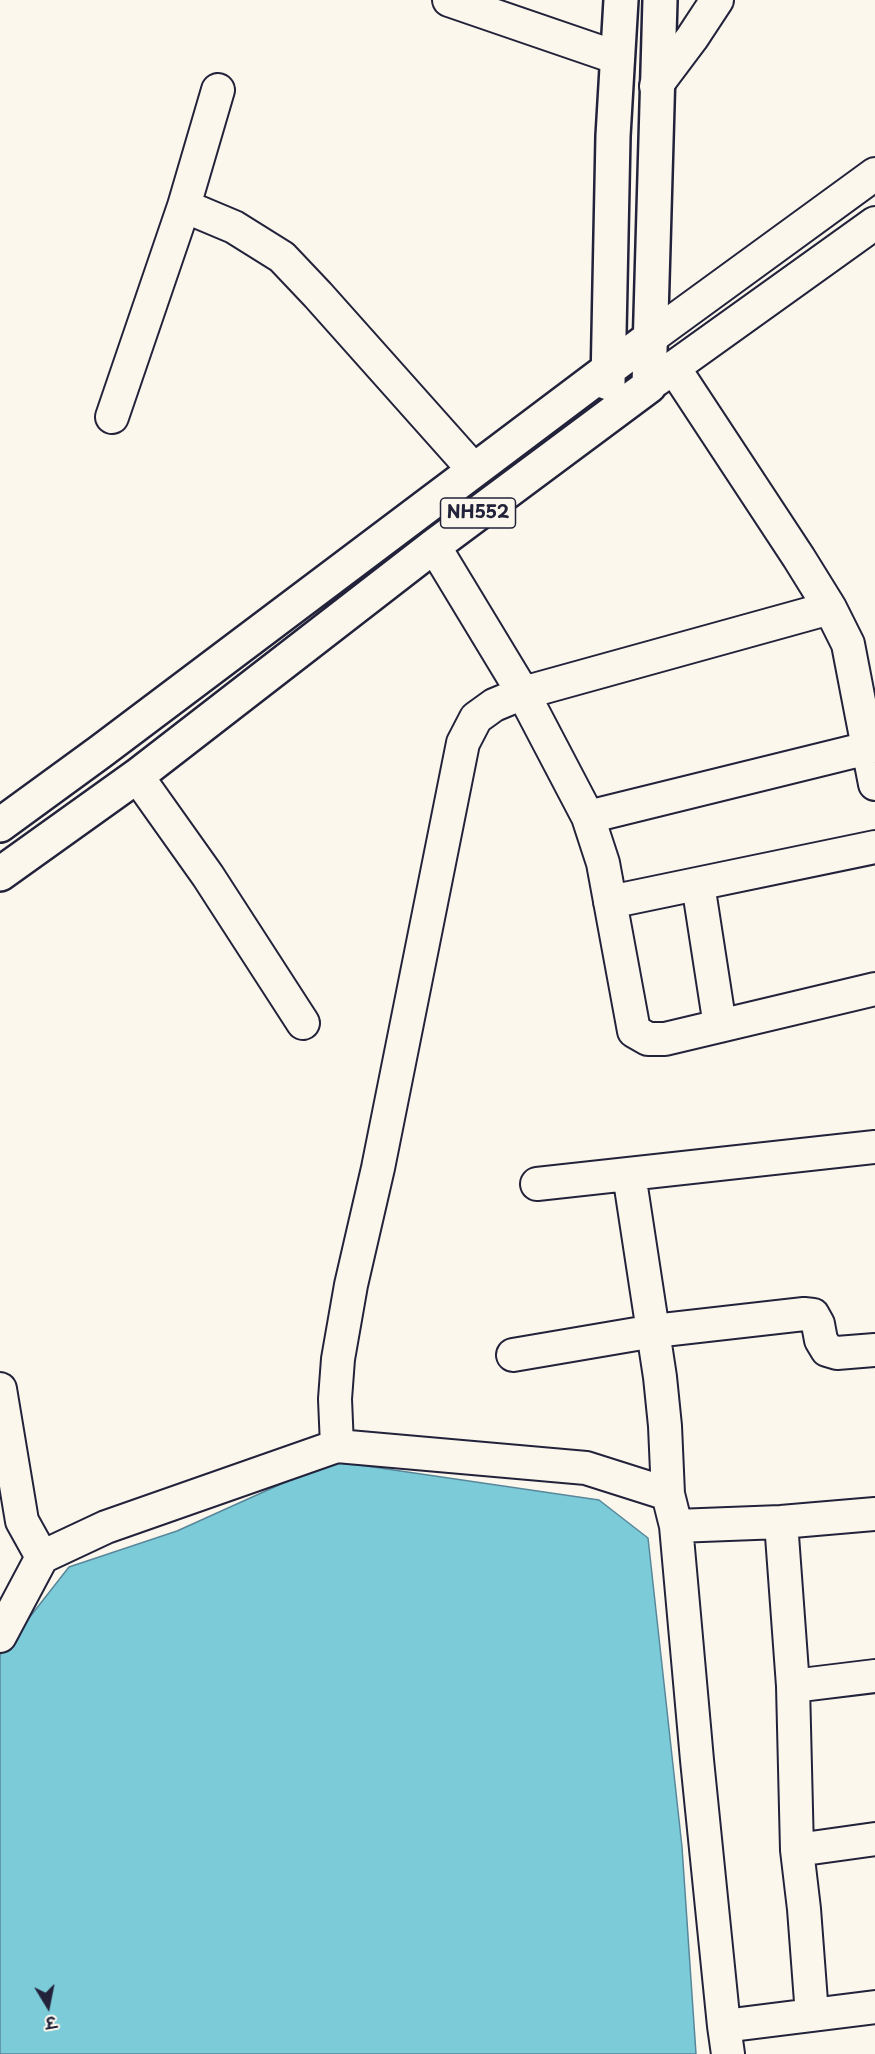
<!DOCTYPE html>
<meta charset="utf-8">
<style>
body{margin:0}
#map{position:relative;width:875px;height:2054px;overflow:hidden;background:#fbf7ec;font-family:"Playpen Sans","Playpen Sans Deva",sans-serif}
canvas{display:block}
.north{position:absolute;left:18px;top:1976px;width:60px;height:60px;-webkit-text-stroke:4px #fbf7ec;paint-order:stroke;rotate:170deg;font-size:16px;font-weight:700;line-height:24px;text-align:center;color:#22223b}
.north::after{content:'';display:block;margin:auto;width:21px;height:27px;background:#22223b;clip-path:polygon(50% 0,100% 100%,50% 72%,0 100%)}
</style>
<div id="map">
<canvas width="875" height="2054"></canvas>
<div class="north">उ</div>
</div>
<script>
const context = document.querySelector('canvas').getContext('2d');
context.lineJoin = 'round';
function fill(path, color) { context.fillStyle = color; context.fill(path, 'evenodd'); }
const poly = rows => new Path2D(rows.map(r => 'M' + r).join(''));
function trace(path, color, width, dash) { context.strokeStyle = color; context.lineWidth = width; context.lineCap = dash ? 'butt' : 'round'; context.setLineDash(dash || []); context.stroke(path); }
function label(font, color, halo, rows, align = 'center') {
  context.font = font + ' "Playpen Sans",sans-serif'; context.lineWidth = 4.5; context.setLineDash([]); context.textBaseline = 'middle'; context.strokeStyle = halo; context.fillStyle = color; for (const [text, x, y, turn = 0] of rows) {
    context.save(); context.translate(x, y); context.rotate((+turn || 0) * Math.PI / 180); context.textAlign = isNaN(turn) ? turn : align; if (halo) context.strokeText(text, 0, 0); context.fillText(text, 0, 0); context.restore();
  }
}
const water = poly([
 [332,1461,599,1500,648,1538,682,1847,696,2054,0,2054,0,1655,69,1567,177,1531,332,1461]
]);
fill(water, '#7ccbd9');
trace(water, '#58879a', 1.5);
const minor = poly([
 [449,0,618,58],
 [656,86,692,38,717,0],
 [184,206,234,227,282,257,318,295,474,470],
 [650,338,875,174],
 [674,368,799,558,830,608,848,644,875,784],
 [656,380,875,223],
 [112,417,184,206,218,90],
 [434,546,523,693,588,817,603,863,634,1031,648,1039,665,1039,875,989],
 [137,776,208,876,303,1023],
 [588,817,868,748],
 [698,884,720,1026],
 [610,902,875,847],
 [629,1174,660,1377,665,1426,668,1494],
 [537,1184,875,1147],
 [513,1355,654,1331,804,1314,813,1315,818,1324,821,1340,827,1350,837,1353,875,1350],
 [0,1389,22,1521,42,1557,0,1636],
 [337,1446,335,1399,338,1359,351,1285,378,1168,463,743,476,718,494,705,523,693,830,608],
 [781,1522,793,1686,797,1850,804,1909,812,2015],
 [676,1526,781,1522,875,1514],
 [42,1557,106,1527,337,1446,586,1468,668,1494,676,1526,697,1760,724,2026,728,2054],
 [793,1686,875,1676],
 [797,1850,875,1839],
 [724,2026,875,2007]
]);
const trunk = poly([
 [608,383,613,136,621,0],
 [0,825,100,752,650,338],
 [0,874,137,776,434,546,649,386,660,0]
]);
trace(minor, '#22223b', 36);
trace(trunk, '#22223b', 38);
trace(minor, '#fbf7ec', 32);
trace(trunk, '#fbf7ec', 33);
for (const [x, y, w] of [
 [478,513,75]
]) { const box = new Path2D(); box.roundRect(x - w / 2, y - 15, w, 30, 4.5); context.fillStyle = '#fbf7ec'; context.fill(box); trace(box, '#22223b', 1.5); }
label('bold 18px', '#22223b', null, [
 ["NH552",478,513]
]);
</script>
